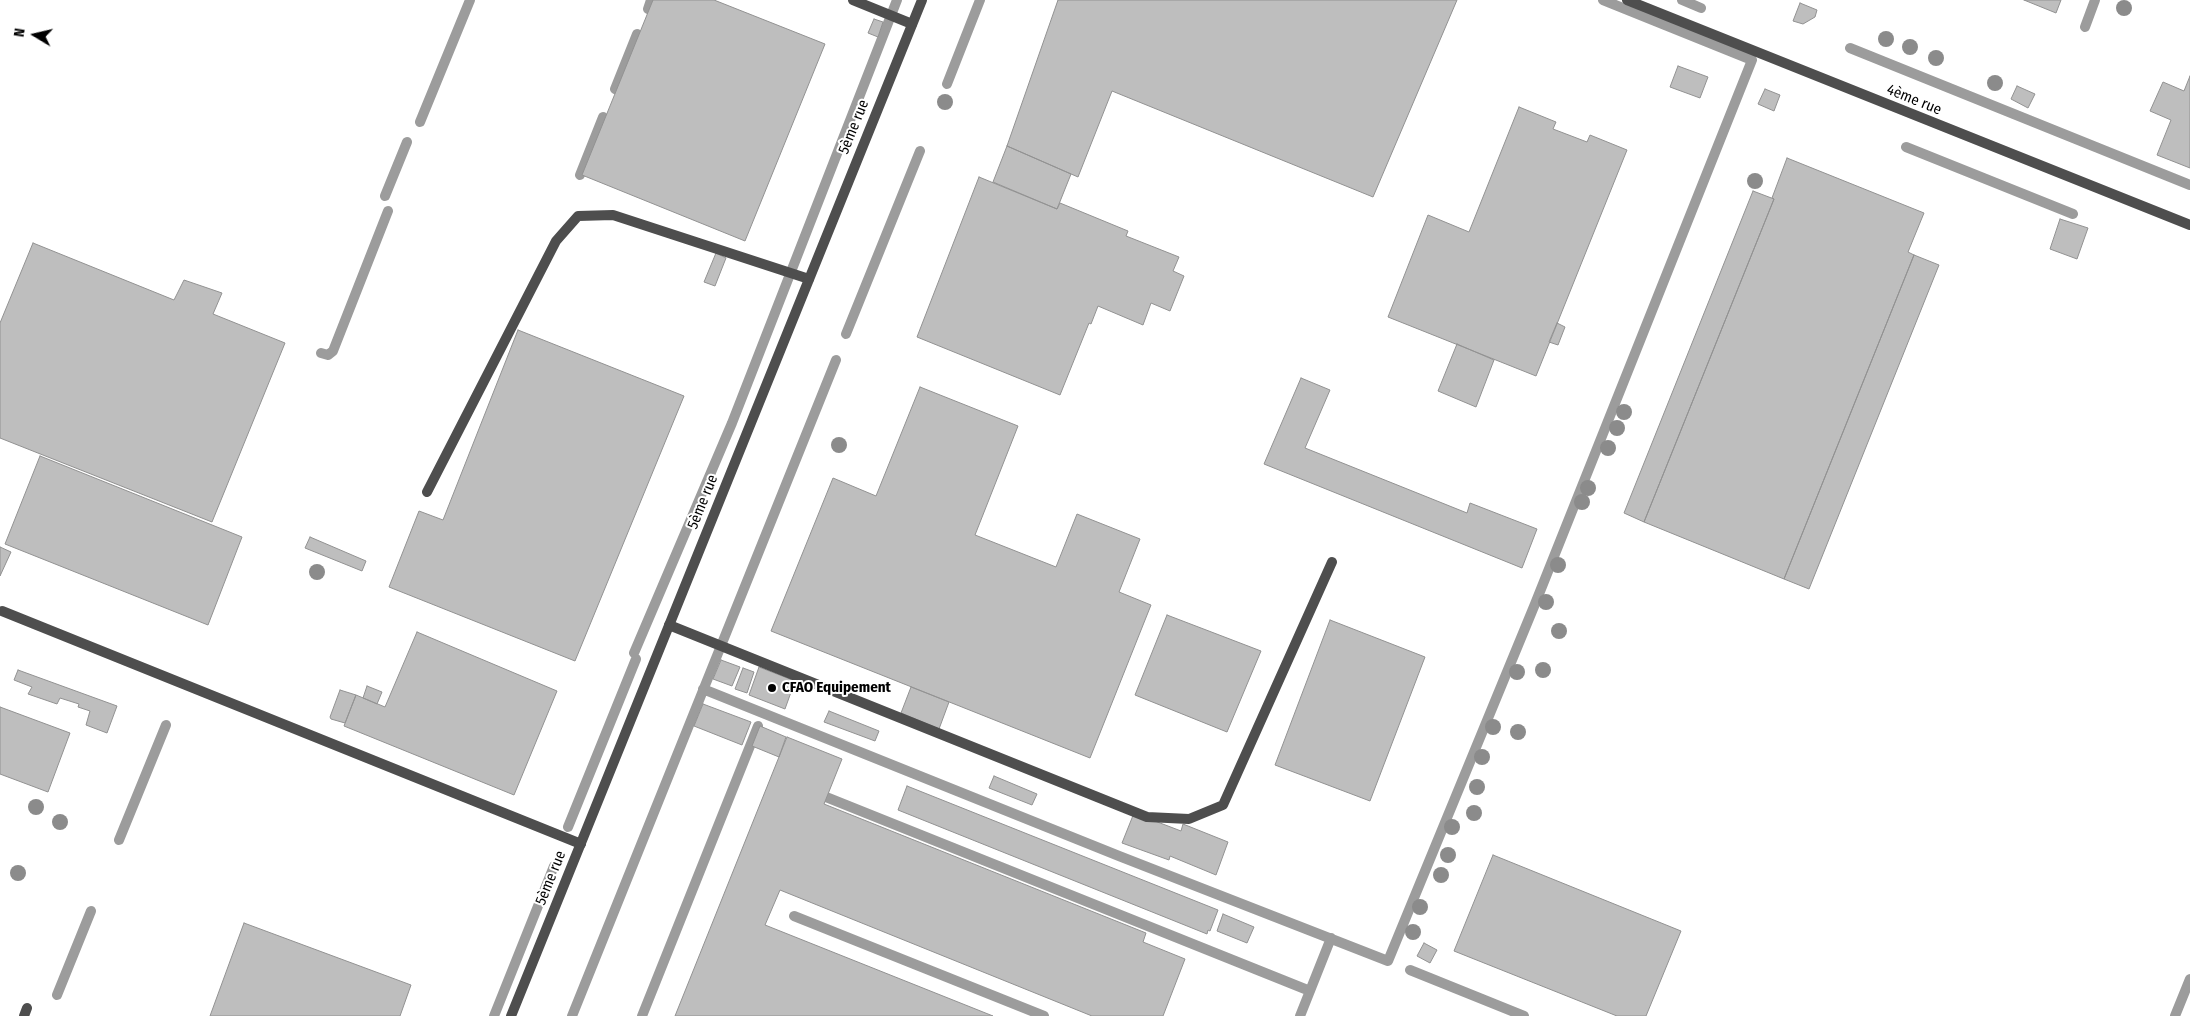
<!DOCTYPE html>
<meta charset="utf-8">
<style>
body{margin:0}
#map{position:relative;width:2190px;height:1016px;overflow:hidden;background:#fff;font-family:"Fira Sans Condensed",sans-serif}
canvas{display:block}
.north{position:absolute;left:10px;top:10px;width:50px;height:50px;-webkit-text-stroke:4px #fff;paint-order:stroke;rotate:279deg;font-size:14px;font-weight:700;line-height:20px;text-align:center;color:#000}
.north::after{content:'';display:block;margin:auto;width:18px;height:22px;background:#000;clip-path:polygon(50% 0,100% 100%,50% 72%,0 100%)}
</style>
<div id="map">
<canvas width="2190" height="1016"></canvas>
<div class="north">N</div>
</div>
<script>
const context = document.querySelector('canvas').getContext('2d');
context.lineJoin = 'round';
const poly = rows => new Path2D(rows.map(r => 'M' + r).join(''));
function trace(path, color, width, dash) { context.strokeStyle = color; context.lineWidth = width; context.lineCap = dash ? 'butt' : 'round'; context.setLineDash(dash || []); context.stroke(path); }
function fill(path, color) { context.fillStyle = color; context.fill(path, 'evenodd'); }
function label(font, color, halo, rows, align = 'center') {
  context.font = font + ' "Fira Sans Condensed",sans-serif'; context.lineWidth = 4; context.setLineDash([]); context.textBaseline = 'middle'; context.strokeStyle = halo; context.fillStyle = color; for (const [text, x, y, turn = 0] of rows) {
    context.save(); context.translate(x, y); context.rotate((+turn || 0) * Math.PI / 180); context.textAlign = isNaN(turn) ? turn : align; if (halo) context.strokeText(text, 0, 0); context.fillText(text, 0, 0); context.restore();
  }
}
trace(poly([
 [1682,0,1701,8],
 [648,9,651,0],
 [2085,27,2095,0],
 [1850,48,2190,185],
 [947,84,980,0],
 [615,89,637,34],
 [420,122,470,0],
 [1906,147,2073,214],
 [580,175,603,117],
 [385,196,407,142],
 [846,334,920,151],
 [321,353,328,355,333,351,388,211],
 [634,653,732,423,897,0],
 [703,689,1119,856,1388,961,1535,604,1752,60,1603,0],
 [826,797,1310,991],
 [568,827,636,659],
 [119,840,166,725],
 [794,916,1044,1016],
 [1410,970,1524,1016],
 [57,995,91,911],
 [494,1016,554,866],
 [572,1016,836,360],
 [642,1016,758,726],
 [1300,1016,1331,938],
 [2175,1016,2190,979]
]), '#9c9c9c', 10);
const building = poly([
 [653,0,714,0,825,44,745,241,582,175,653,0],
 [1058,0,1457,0,1373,197,1112,91,1078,177,1007,146,1058,0],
 [2024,0,2061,0,2056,13,2024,0],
 [1800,3,1817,10,1815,17,1803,24,1793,21,1800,3],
 [874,19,883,22,878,37,868,33,874,19],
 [1678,66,1708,77,1700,98,1670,87,1678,66],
 [2190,76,2190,168,2157,155,2171,120,2150,111,2163,82,2184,91,2190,76],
 [2017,86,2035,94,2028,108,2011,99,2017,86],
 [1765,89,1780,95,1774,111,1758,104,1765,89],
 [1519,107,1556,122,1553,129,1587,142,1590,135,1627,150,1536,376,1388,317,1428,215,1469,232,1519,107],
 [1007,146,1071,174,1057,209,993,182,1007,146],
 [1787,158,1924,213,1908,252,1914,255,1784,579,1644,522,1774,199,1772,198,1787,158],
 [979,177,1057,209,1060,203,1128,231,1126,236,1179,257,1173,271,1184,276,1170,311,1151,303,1143,325,1098,306,1091,324,1089,323,1060,395,917,337,979,177],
 [1753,191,1774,199,1644,522,1624,513,1753,191],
 [2060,219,2088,228,2077,259,2050,249,2060,219],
 [33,243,174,300,184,280,222,293,213,314,285,343,212,522,0,438,0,323,33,243],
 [716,253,726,258,715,286,704,282,716,253],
 [1914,255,1939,265,1809,589,1784,579,1914,255],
 [1557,323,1565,327,1558,345,1549,342,1557,323],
 [518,330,684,396,575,661,389,587,419,511,443,520,518,330],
 [1457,344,1494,360,1476,407,1438,391,1457,344],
 [1301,378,1330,390,1305,448,1467,513,1470,503,1537,529,1522,568,1264,464,1301,378],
 [920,387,1018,426,975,535,1056,567,1077,514,1140,539,1119,592,1151,605,1090,758,771,631,833,478,876,496,920,387],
 [40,456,242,537,208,625,5,544,40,456],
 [310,537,366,561,362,571,305,548,310,537],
 [0,547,11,552,0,576,0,547],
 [1167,615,1261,651,1227,732,1135,695,1167,615],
 [1330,620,1425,657,1370,801,1275,765,1330,620],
 [417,632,557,691,514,795,344,726,356,695,385,707,417,632],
 [721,660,740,667,732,686,713,679,721,660],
 [759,667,795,681,785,709,749,695,759,667],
 [743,668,754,672,747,693,735,689,743,668],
 [18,670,117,706,107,733,86,725,90,711,78,707,79,704,60,698,57,704,28,694,32,687,14,680,18,670],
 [367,686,382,692,377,704,363,698,367,686],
 [911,687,949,702,939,729,901,713,911,687],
 [340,690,356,695,345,723,331,719,330,717,340,690],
 [703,704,751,722,742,745,694,726,703,704],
 [0,707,70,733,48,792,0,774,0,707],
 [829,711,879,731,875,741,824,722,829,711],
 [760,726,786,737,779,757,752,746,760,726],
 [787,737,842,759,824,804,1146,933,1143,942,1185,959,1163,1016,1092,1016,780,890,765,925,993,1016,675,1016,787,737],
 [994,776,1037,794,1032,805,989,788,994,776],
 [907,786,1218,910,1210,931,1208,930,1207,934,898,810,907,786],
 [1134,813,1181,831,1183,824,1228,842,1216,875,1170,856,1169,860,1122,843,1134,813],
 [1493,855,1681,931,1646,1016,1617,1016,1454,951,1493,855],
 [1223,914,1254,927,1247,943,1217,931,1223,914],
 [244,923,411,985,400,1016,210,1016,244,923],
 [1424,943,1437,950,1430,963,1417,956,1424,943]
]);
fill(building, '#bebebe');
trace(building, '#929292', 1);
trace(poly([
 [853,0,912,24],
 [427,492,556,241,578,216,613,215,809,279],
 [2,611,581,844],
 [669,625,1147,817,1189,819,1223,805,1332,562],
 [24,1016,27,1008]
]), '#4e4e4e', 10);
trace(poly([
 [1627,0,2190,225],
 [511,1016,922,0]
]), '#4e4e4e', 10);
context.fillStyle = '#8b8b8b';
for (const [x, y] of [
 [2124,8],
 [1886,39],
 [1910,47],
 [1936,58],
 [1995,83],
 [945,102],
 [1755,181],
 [1624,412],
 [1617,428],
 [839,445],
 [1608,448],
 [1588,488],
 [1582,502],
 [1558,565],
 [317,572],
 [1546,602],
 [1559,631],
 [1543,670],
 [1517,672],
 [1493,727],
 [1518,732],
 [1482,757],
 [1477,787],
 [36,807],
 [1474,813],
 [60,822],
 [1452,827],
 [1448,855],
 [18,873],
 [1441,875],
 [1420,907],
 [1413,932]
]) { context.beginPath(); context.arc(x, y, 8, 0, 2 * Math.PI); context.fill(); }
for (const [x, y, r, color] of [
 [772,688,5,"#000"]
]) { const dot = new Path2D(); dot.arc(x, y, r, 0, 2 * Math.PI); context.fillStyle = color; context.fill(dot); trace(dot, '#fff', 2); }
label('15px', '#000', '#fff', [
 ["4ème rue",1914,100,22],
 ["5ème rue",854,127,-68],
 ["5ème rue",703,502,-68],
 ["5ème rue",551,878,-68]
]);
label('bold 15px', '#000', '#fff', [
 ["CFAO Equipement",782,688]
], 'left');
</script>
